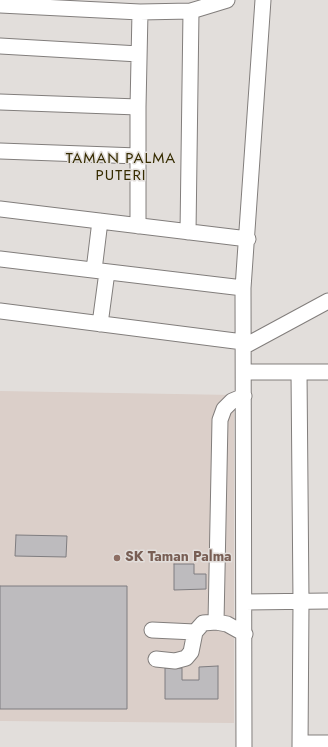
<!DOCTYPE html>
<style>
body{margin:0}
canvas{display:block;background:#e2dedb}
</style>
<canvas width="328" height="747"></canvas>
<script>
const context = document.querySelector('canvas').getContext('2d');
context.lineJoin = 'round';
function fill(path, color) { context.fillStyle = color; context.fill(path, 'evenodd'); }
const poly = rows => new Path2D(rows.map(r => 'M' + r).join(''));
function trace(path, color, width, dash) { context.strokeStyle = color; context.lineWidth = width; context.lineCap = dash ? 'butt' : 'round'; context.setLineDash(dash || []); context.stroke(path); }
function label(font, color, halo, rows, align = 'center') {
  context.font = font + ' Jost,sans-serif'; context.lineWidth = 3; context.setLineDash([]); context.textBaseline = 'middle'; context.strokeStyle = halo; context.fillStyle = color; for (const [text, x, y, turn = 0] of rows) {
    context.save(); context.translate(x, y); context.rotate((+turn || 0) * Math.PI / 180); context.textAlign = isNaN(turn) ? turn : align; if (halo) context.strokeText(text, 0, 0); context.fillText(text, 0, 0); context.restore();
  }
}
fill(poly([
 [0,391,234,395,234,723,0,721]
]), '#dbcfc9');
const building = poly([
 [16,535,67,536,66,557,15,556,16,535],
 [174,564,194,564,194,574,206,574,206,589,174,590,174,564],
 [0,586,127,586,127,709,0,709,0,586],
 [218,666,218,699,165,699,165,668,182,668,182,680,199,680,199,667,218,666]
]);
fill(building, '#bdbbbe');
trace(building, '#7f7d80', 1);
const minor = poly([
 [0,5,140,12,191,11,227,0],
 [0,46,139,54],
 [0,102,138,107],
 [0,151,138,156],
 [0,209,248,239],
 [138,226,138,107,140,12],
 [188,232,191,11],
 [0,259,243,288],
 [94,270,100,221],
 [0,311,243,342],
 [100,324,107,272],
 [243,347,328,301],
 [244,372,328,372],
 [299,372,301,602,300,747],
 [245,602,328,601],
 [216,622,220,420,224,409,232,401,244,396],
 [152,630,195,632],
 [156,659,175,661,186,658,191,652,195,632,203,623,216,622,227,624,245,634],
 [300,743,328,743],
 [244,747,243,288,263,0]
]);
trace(minor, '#827e7c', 17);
trace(minor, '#fff', 15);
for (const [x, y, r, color] of [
 [117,558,4,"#8d6e63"]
]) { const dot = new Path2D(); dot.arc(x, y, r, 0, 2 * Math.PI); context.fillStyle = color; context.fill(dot); trace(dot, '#e2dedb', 1.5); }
label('bold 14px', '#785e54', '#e2dedb', [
 ["SK Taman Palma",125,558]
], 'left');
context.letterSpacing = '1px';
label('15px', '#362c01', '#e2dedb', [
 ["TAMAN PALMA",121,159],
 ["PUTERI",121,176]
]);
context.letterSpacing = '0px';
</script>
